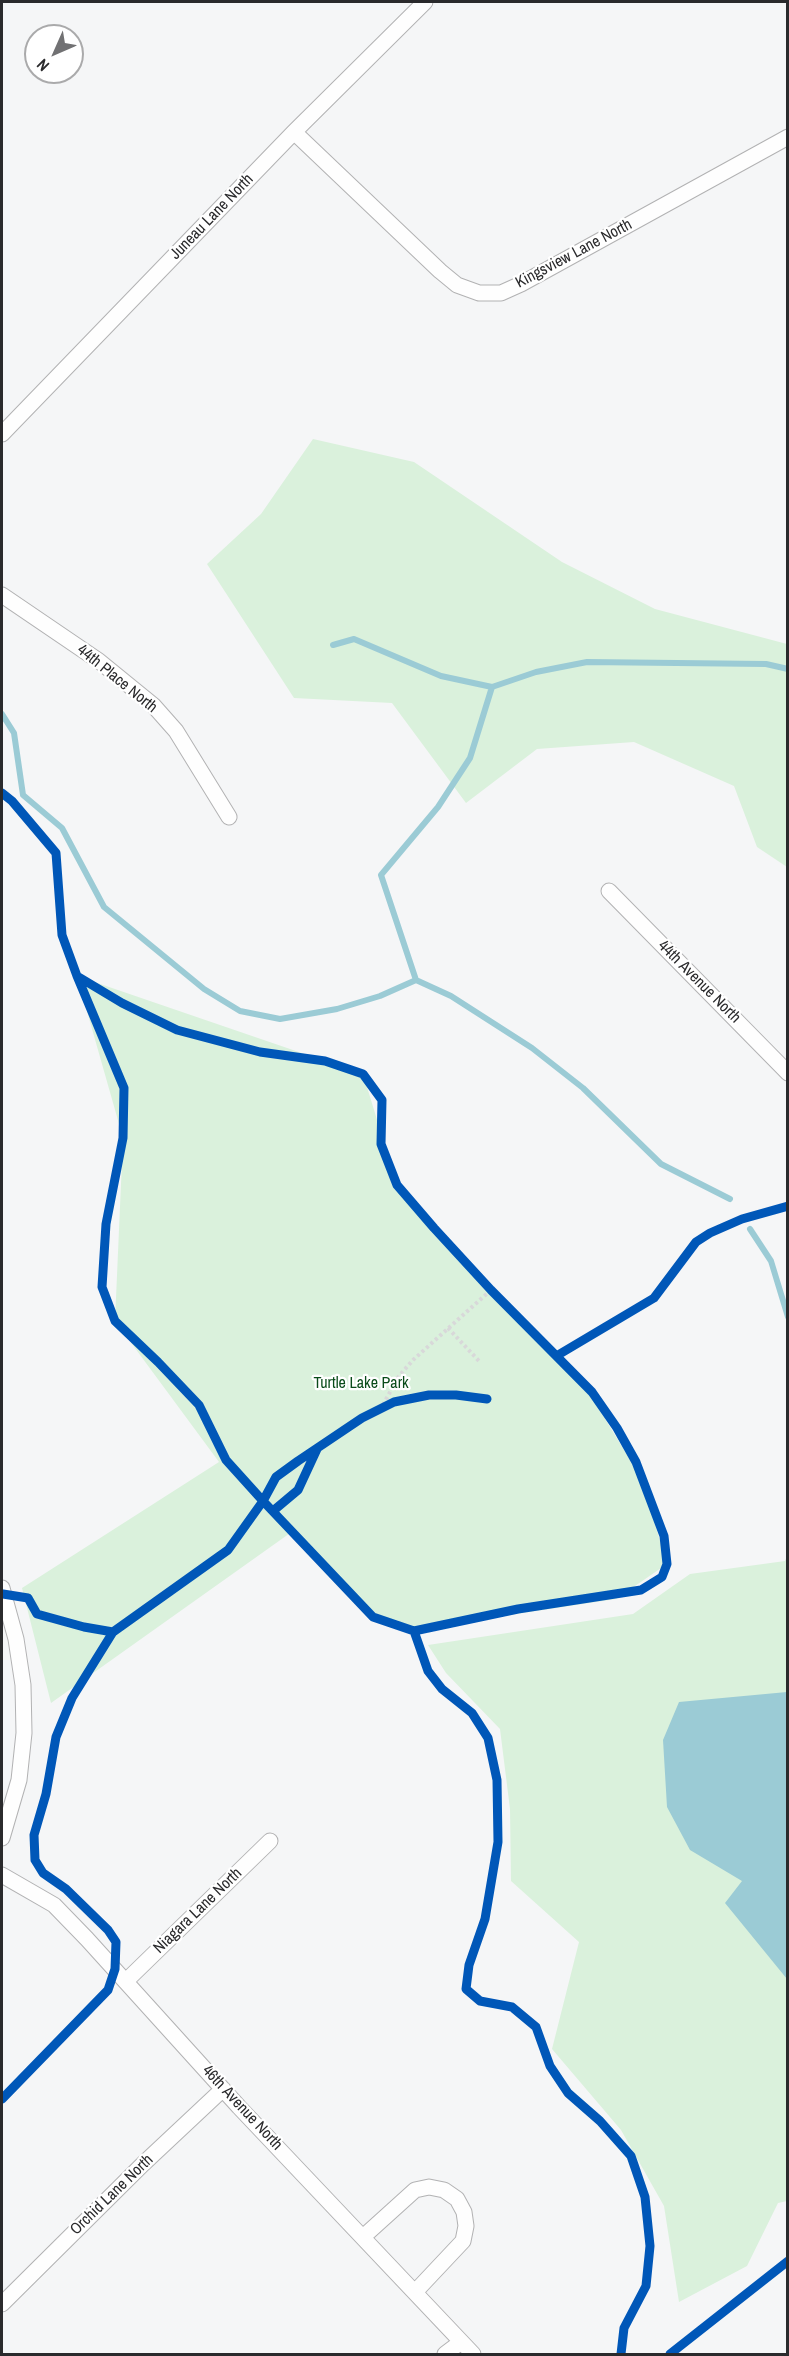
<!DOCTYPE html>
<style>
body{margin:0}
#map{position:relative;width:789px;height:2356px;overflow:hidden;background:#f5f6f7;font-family:"Archivo Narrow",sans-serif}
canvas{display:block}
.frame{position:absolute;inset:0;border:3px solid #2a2a2c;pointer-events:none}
.north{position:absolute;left:24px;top:24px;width:60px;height:60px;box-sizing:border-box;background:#fff;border:2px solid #aaaaab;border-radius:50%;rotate:225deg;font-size:16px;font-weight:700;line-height:24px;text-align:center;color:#2a2a2c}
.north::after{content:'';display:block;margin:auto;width:21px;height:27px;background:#717173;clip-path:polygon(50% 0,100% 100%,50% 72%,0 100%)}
</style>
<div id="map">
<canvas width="789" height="2356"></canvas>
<div class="frame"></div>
<div class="north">N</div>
</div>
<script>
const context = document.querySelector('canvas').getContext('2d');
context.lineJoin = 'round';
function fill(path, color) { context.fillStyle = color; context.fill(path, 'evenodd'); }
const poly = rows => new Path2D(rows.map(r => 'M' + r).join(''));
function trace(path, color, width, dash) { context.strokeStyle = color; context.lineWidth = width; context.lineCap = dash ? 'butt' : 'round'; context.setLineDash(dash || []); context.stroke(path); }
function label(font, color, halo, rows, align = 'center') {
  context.font = font + ' "Archivo Narrow",sans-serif'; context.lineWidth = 4.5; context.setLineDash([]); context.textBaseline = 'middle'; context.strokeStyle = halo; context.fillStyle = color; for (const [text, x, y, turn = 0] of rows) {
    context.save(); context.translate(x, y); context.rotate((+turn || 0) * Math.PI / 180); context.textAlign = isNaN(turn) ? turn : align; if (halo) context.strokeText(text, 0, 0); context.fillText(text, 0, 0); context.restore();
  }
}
fill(poly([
 [313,439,414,462,562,562,655,609,787,644,787,867,757,847,734,786,634,742,537,749,466,803,392,703,294,698,207,564,261,514],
 [77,976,363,1074,397,1185,502,1301,590,1394,641,1478,667,1564,616,1599,470,1621,414,1631,373,1617,293,1531,51,1703,22,1588,219,1462,115,1321,123,1138],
 [787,1556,787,2201,778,2203,747,2266,679,2302,664,2206,621,2130,552,2049,579,1942,511,1881,510,1809,500,1729,446,1673,428,1645,633,1614,690,1574,785,1561]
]), '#daf1dc');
fill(poly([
 [787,1692,788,1692,787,1979,725,1903,742,1881,690,1850,667,1807,663,1740,679,1702]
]), '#9bcbd5');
trace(poly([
 [333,645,354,639,441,676,492,687],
 [2,714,14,733,23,795,62,828,104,907,204,989,240,1011,280,1019,337,1009,380,996,416,980,451,996,532,1048,583,1088,661,1164,730,1199],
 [416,980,381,875,438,807,470,758,492,687,536,672,587,662,766,664,788,669],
 [750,1229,771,1261,788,1317]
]), '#9bcbd5', 6);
const minor = poly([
 [294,132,440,271,457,285,479,293,501,293,521,284,788,137],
 [2,434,294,132,425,2],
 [2,595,99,661,153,705,176,731,229,817],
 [609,891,788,1073],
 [2,1588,16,1639,23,1685,24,1733,19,1780,2,1838],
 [2,1875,54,1905,87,1939,239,2107,473,2354],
 [126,1981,270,1841],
 [363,2237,415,2190,429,2187,444,2190,457,2199,464,2212,466,2226,463,2241,415,2292],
 [2,2304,143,2164,223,2089],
 [445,2354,461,2342]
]);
trace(minor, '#b2b2b3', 17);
trace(poly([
 [448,1328,479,1361],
 [380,1410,399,1376,413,1360,491,1290]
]), '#d8d8d9', 4, [3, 3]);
trace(minor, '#fefefe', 15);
trace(poly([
 [2,793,12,801,56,853,62,935,77,976,124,1088,123,1138,106,1224,102,1287,115,1321,158,1362,199,1405,226,1460,263,1501,276,1477,298,1461,362,1418,394,1402,429,1395,456,1395,487,1399],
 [77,976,122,1003,177,1030,260,1052,325,1061,363,1074,382,1100,381,1144,397,1185,434,1228,491,1290,592,1392,617,1428,636,1462,664,1536,667,1564,662,1577,641,1590,518,1609,414,1631],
 [558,1355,654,1298,696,1242,710,1233,742,1219,788,1206],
 [273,1511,298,1490,317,1449],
 [3,1594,28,1598,37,1614,84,1627,113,1632],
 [2,2099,108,1990,115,1969,116,1942,108,1930,66,1889,43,1873,35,1860,34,1835,46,1794,56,1737,72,1698,113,1632,228,1550,263,1501,373,1617,414,1631,428,1671,442,1689,472,1713,488,1738,497,1780,498,1842,485,1919,469,1965,466,1989,480,2001,512,2007,536,2027,550,2066,568,2093,600,2121,631,2156,645,2197,650,2246,646,2286,624,2328,621,2354],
 [670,2354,788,2261]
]), '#0057b8', 9);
label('16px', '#2a2a2c', '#fff', [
 ["Juneau Lane North",212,217,-46],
 ["Kingsview Lane North",574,254,-28],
 ["44th Place North",117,679,39],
 ["44th Avenue North",699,982,45],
 ["Niagara Lane North",198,1911,-44],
 ["46th Avenue North",242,2108,47],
 ["Orchid Lane North",112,2195,-44]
]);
label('16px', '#094b19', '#fff', [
 ["Turtle Lake Park",361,1384]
]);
</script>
